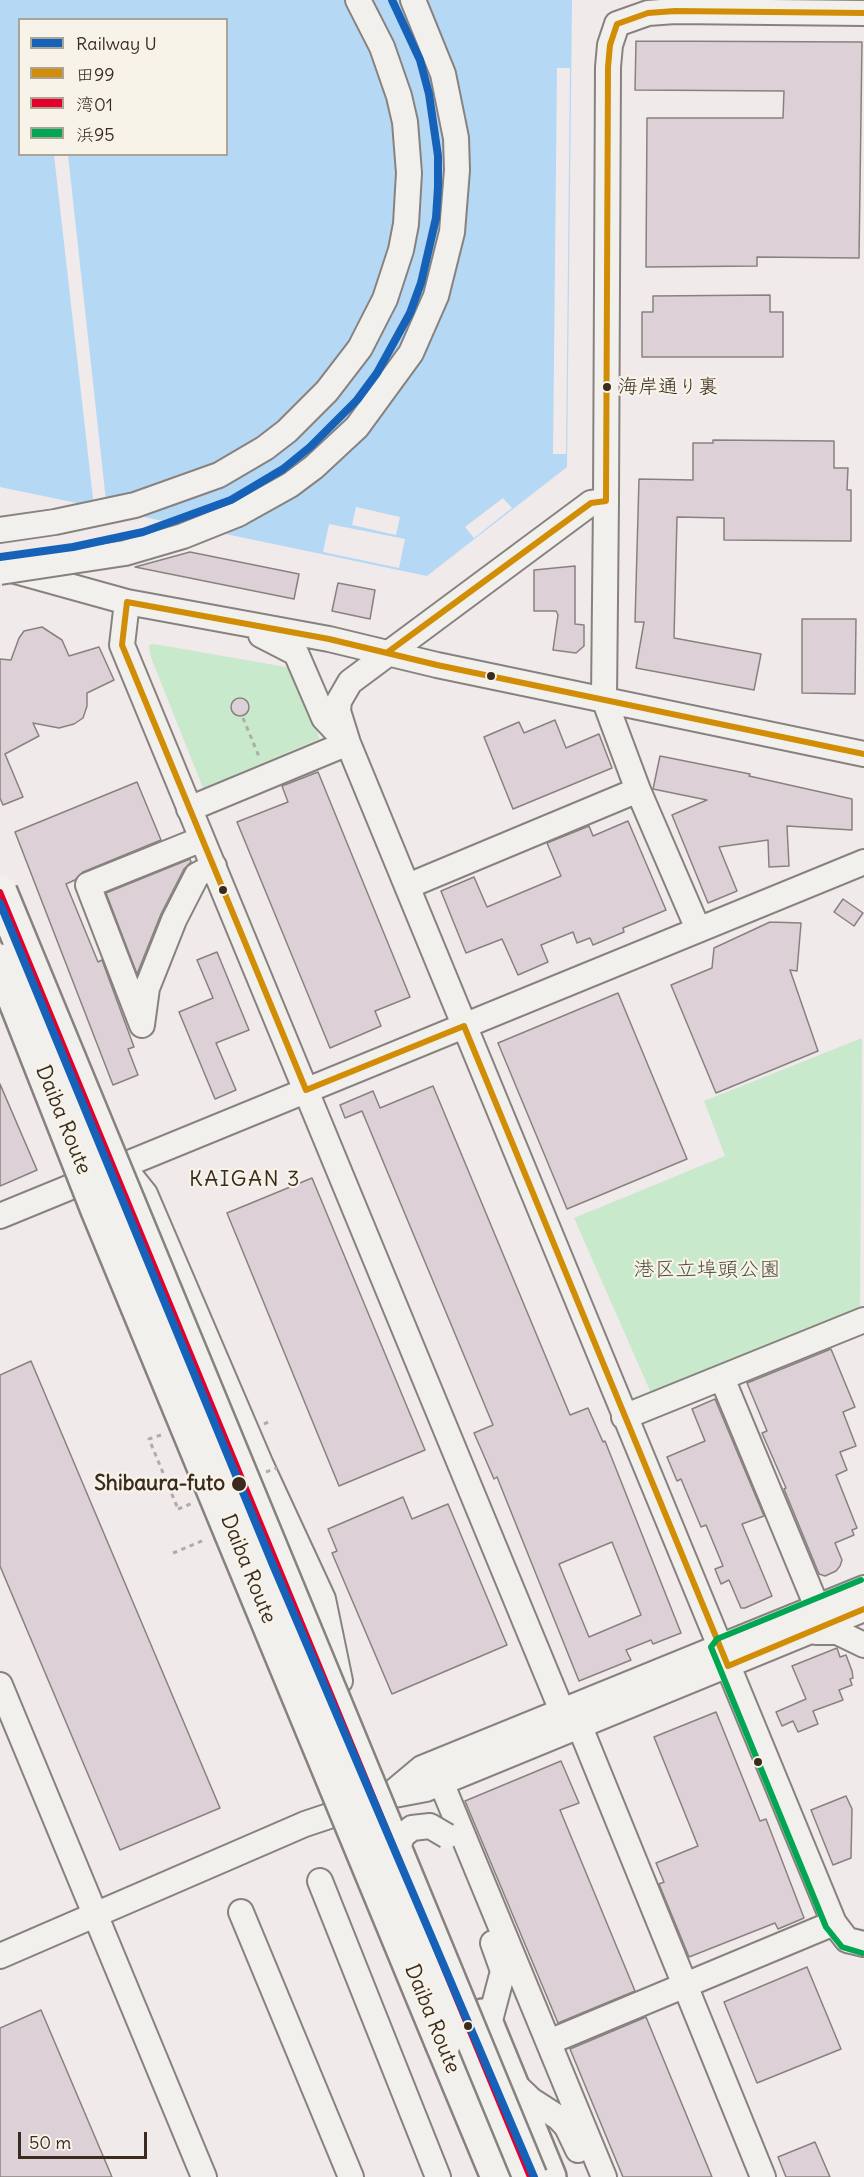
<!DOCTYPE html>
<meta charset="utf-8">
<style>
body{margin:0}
#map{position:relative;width:864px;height:2177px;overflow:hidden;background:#f0eaea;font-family:Delius,"Klee One",sans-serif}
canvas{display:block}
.legend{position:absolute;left:18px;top:18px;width:210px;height:138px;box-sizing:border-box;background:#f7f3e8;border:2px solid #aca397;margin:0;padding:8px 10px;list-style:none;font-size:18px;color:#3b2a1e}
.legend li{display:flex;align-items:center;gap:12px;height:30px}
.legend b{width:30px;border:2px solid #aca397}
.scale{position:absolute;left:18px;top:2132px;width:129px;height:27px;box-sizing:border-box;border:3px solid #3b2a1e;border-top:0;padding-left:8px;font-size:18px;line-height:21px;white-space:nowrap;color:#3b2a1e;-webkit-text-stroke:4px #f7f3e8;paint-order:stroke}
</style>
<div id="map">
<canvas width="864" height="2177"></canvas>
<ul class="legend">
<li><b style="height:8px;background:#1662b8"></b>Railway U</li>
<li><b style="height:8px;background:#d18d06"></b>田99</li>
<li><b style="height:8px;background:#e4002b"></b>湾01</li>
<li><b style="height:8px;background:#00a651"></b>浜95</li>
</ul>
<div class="scale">50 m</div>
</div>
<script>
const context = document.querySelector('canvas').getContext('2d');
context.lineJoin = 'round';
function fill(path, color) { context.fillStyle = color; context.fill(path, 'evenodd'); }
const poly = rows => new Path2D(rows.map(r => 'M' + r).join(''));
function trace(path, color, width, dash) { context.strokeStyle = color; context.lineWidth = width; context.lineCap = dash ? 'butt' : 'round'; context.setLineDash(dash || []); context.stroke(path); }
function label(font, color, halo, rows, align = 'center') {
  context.font = font + ' Delius,"Klee One",sans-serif'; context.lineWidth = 4.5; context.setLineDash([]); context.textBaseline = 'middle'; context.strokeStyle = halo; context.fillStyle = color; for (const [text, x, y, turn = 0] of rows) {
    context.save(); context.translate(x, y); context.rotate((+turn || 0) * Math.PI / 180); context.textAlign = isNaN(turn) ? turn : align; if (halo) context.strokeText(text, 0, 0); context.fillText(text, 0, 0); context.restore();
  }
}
fill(poly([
 [154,644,292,668,315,721,319,739,203,788,150,655,149,645],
 [862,1038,860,1315,707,1378,651,1393,574,1218,725,1156,704,1101]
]), '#c8e9cb');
fill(poly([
 [0,0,572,0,567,467,427,576,0,487],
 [20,20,226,20,226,154,20,154]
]), '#b5d8f5');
fill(poly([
 [557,68,570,68,566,454,553,454],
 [54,155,68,155,107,510,94,507],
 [503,498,512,508,474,538,465,527],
 [356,507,400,517,396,535,352,525],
 [329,524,405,539,399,568,323,552]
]), '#f0eaea');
const building = poly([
 [636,41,862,42,859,258,757,257,757,266,646,267,647,118,783,118,784,91,635,90,636,41],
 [770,295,770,312,783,312,783,357,642,357,642,312,653,312,653,296,770,295],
 [713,440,834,441,834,468,848,468,847,490,851,490,851,541,724,540,724,518,677,517,674,638,761,654,754,690,636,668,644,622,635,622,639,479,693,480,693,443,713,443,713,440],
 [190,552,299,574,294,599,135,567,190,552],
 [575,566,575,624,584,625,584,646,576,653,553,650,558,615,556,611,534,611,534,570,575,566],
 [338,583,375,590,370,619,332,611,338,583],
 [802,619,856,619,855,694,802,693,802,619],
 [42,627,62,640,69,656,99,647,114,680,87,693,87,706,83,718,74,724,59,728,33,723,39,736,5,754,23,797,3,805,0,798,0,659,11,660,19,638,24,631,42,627],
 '231 707a9 9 0 1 1 18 0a9 9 0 1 1-18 0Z',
 [555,720,566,748,599,734,612,768,513,809,484,737,519,722,524,733,555,720],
 [660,756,750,774,749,776,852,799,852,830,787,826,789,866,769,867,768,840,719,847,737,891,708,903,672,815,707,800,653,789,660,756],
 [318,772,410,997,375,1011,381,1026,330,1048,237,822,288,802,282,786,318,772],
 [137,782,161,840,83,872,75,880,66,884,98,962,102,960,134,1047,128,1049,138,1075,113,1085,15,832,137,782],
 [628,821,666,910,623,928,624,932,593,945,590,938,577,943,573,932,541,945,548,962,518,975,502,939,466,953,441,891,474,877,487,907,561,876,547,843,589,826,593,836,628,821],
 [190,859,191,862,184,869,161,914,137,974,106,893,190,859],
 [843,899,863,913,854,926,834,912,843,899],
 [770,922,801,923,797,971,790,970,818,1051,716,1093,671,985,712,968,714,948,770,922],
 [217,952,249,1030,216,1043,236,1090,215,1099,179,1012,213,998,197,960,217,952],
 [618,993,687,1159,567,1209,498,1043,618,993],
 [0,1084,37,1170,0,1186,0,1084],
 [433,1086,570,1415,588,1408,603,1442,605,1441,681,1633,653,1644,651,1640,626,1650,631,1660,579,1681,497,1477,494,1479,474,1433,493,1425,362,1111,345,1118,340,1105,373,1091,380,1108,433,1086],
 [612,1542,641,1615,589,1637,559,1564,612,1542],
 [312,1178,425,1450,339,1486,227,1213,312,1178],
 [831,1349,855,1407,843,1412,856,1446,840,1452,847,1470,836,1475,857,1528,852,1530,854,1535,835,1543,842,1560,840,1566,836,1571,825,1576,819,1574,784,1489,786,1488,762,1433,767,1431,747,1383,831,1349],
 [31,1361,220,1808,120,1850,0,1566,0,1375,31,1361],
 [715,1399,764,1516,742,1524,772,1596,745,1608,741,1608,729,1580,721,1584,715,1569,723,1566,706,1525,701,1527,681,1479,677,1481,667,1457,705,1441,692,1409,715,1399],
 [403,1497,412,1519,448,1504,507,1645,392,1694,332,1553,337,1551,328,1529,403,1497],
 [837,1648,840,1657,846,1655,852,1671,853,1678,850,1679,852,1685,839,1690,843,1700,813,1711,818,1724,798,1732,793,1721,782,1726,776,1712,806,1699,792,1666,837,1648],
 [716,1712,760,1821,766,1819,804,1918,778,1929,775,1923,689,1957,659,1884,664,1882,656,1863,698,1846,654,1737,716,1712],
 [561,1761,579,1803,560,1810,635,1991,558,2023,465,1801,561,1761],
 [846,1796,852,1809,851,1858,833,1865,811,1810,846,1796],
 [807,1967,841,2049,757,2083,724,2002,807,1967],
 [41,2010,112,2177,0,2177,0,2028,41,2010],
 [646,2017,712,2177,623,2177,570,2049,646,2017],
 [815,2142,830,2177,786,2177,778,2157,815,2142]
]);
fill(building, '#ddd1d7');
trace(building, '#88827f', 1.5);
const minor = poly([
 [864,13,675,11,648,13,617,24,610,45,608,67,606,501,591,503,350,682,339,701,338,711,348,743,834,1923,847,1940,864,1944],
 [606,501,604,699,638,790,698,929],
 [238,514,290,485,314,467,357,427,411,353,436,296,452,232,457,170,456,138,443,74,413,0],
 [0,530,55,522,135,505,219,475,265,448,287,431,327,391,360,348,385,299,401,250,406,224,409,173,405,122,399,96,382,47,358,0],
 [8,569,127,602,329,639,437,665,864,754],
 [127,602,122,645,562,1711],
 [261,635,296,653,324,718,340,735],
 [189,809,348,743],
 [202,839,88,885,142,1025,147,988,174,920,197,875,214,866],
 [408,886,638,790],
 [121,1164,145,1194,261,1465,323,1599,340,1681],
 [0,1216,864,862],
 [722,1378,817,1607],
 [624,1417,864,1320],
 [816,1632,837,1632,864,1645],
 [0,1685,204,2177],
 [580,1727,763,2177],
 [441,1782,604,2177],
 [391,1794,422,1768,864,1588],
 [320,1881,438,2177],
 [241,1912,351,2177],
 [0,1956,305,1824,389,1796,426,1789,864,1609],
 [488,2028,503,1971,493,1943],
 [549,2042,834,1923],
 [512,2082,531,2100,559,2118,567,2127,578,2150]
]);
const highway = poly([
 [483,2016,549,2177],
 [443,2045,498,2177]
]);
trace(minor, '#88827f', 28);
trace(highway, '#88827f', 38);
trace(poly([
 [243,718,260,759],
 [264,1424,271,1421],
 [161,1435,149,1439,178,1509],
 [173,1553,204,1540]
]), '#b0ada9', 3, [4.5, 4.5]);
trace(minor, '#f2f0ed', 24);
trace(highway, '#f2f0ed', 33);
const minorBridge = poly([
 [0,572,125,553,183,536,238,514],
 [394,1861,402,1836,412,1828,430,1826,447,1836]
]);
const highwayBridge = poly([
 [0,892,530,2177],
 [0,961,98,1210,443,2045]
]);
trace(minorBridge, '#88827f', 28, []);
trace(highwayBridge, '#88827f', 38, []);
trace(poly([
 [266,1472,277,1468],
 [178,1509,193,1503]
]), '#b0ada9', 3, [4.5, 4.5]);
trace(minorBridge, '#f2f0ed', 24);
trace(highwayBridge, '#f2f0ed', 33);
trace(poly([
 [127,602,329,639,437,665,864,754],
 [127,602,122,645,306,1090],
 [388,652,591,503,606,501,608,67,610,45,617,24,648,13,675,11,864,13],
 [464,1026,728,1666,864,1609],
 [306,1090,464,1026]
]), '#d18d06', 6);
trace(poly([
 [0,892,530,2177]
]), '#e4002b', 6);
trace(poly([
 [861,1580,717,1639,711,1647,826,1927,842,1947,862,1953]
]), '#00a651', 6);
trace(poly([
 [0,557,73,547,143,532,231,500,283,469,310,447,357,400,377,373,410,313,421,283,436,218,438,187,438,156,429,94,420,60,392,0],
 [0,903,273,1565,534,2177]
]), '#1662b8', 8);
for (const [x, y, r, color] of [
 [607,387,5,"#3b2a1e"],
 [491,676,5,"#3b2a1e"],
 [223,890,5,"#3b2a1e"],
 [239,1484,8,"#3b2a1e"],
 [758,1762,5,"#3b2a1e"],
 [468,2026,5,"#3b2a1e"]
]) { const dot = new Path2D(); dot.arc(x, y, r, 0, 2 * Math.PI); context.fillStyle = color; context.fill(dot); trace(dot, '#f7f3e8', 2); }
label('20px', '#3b2a1e', '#f7f3e8', [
 ["海岸通り裏",618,387]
], 'left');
label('21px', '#3b2a1e', '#f7f3e8', [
 ["Daiba Route",63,1120,68],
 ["Daiba Route",248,1569,68],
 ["Daiba Route",432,2019,68]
]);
label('21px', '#51503b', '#f7f3e8', [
 ["港区立埠頭公園",707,1270]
]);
label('bold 21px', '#3b2a1e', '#f7f3e8', [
 ["Shibaura-futo",225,1484]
], 'right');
context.letterSpacing = '1.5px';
label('22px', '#3b2a1e', '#f7f3e8', [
 ["KAIGAN 3",245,1180]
]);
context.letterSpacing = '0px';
</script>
